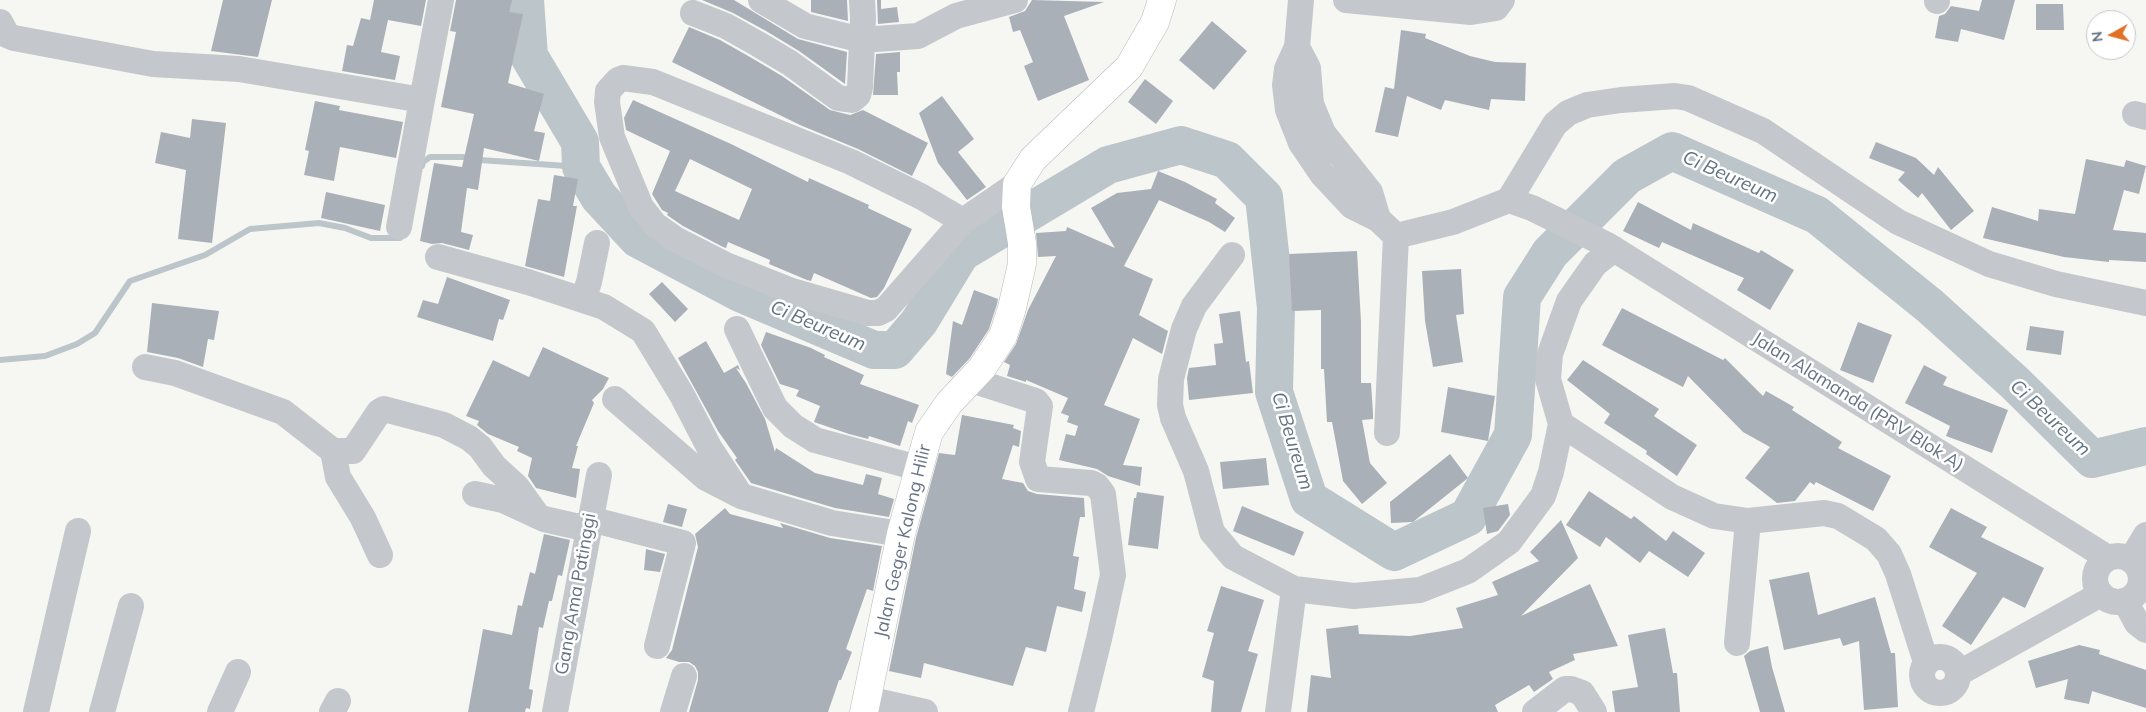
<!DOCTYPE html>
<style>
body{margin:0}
#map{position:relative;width:2146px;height:712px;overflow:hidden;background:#f6f7f3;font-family:Mulish,sans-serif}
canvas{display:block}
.north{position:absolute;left:2086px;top:10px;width:50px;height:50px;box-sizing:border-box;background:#fff;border:1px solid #c2c7ce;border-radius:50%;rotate:263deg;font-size:14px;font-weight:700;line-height:20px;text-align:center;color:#667284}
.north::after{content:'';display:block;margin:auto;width:18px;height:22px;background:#e27128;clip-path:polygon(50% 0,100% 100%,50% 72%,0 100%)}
</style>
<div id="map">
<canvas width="2146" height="712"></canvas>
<div class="north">N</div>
</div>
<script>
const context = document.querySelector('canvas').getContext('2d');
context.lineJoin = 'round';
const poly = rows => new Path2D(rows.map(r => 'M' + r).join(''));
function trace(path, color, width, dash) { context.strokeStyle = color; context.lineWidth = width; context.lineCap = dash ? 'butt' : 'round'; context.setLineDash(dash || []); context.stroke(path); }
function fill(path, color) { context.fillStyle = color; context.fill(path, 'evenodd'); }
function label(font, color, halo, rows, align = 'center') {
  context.font = font + ' Mulish,sans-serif'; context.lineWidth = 5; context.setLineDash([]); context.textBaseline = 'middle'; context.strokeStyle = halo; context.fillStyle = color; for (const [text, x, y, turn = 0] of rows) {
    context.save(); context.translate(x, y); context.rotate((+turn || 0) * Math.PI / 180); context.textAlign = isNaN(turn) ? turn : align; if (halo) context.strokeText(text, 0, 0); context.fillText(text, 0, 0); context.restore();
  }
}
trace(poly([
 [422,166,423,162,430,157,463,157,480,160,581,167],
 [0,360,45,356,77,344,95,333,130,281,205,255,250,229,319,223,345,228,371,238,400,238]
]), '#bcc5ca', 6);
trace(poly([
 [525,0,529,56,580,142,581,167,599,197,638,239,740,293,874,350,895,350,919,322,961,253,1108,165,1181,145,1227,160,1264,197,1276,308,1274,392,1309,499,1394,552,1468,517,1513,435,1522,297,1550,253,1627,176,1672,151,1817,215,1930,306,2015,383,2092,459,2146,446]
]), '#bcc5ca', 38);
fill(poly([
 [223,0,272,0,258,57,211,51],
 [374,0,426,0,421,26,388,20,381,52,400,56,395,80,342,71,347,45,353,46,361,18,370,20],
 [456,0,512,0,509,12,523,14,508,83,544,94,534,131,545,133,539,161,484,148,478,190,467,188,461,232,473,235,469,250,442,243,432,244,420,241,434,163,462,167,474,114,441,107,456,32,450,31],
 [702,0,734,0,798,39,847,52,845,84,799,51,766,31,733,13],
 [811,0,847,0,848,21,811,12],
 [877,0,881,0,881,9,897,7,899,22,878,24],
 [1032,0,1104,2,1064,16,1089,80,1038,101,1024,66,1033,62,1020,30,1013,32,1009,17,1025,11],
 [1982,0,2015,0,2004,40,1961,29,1958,42,1935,38,1939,16,1945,14,1951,6,1979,11],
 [2036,4,2063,4,2064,30,2036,30],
 [1212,21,1247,51,1214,90,1179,60],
 [689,27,720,40,750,57,782,76,830,110,850,115,863,110,928,143,912,176,858,149,800,125,672,62],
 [1401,30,1426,34,1425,38,1470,56,1495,62,1526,63,1525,101,1491,99,1489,110,1445,100,1441,110,1407,96,1398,137,1375,132,1385,87,1394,89],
 [900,52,900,72,897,72,898,95,873,95,876,54],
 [1145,79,1173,101,1156,124,1128,102],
 [942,96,974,139,958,152,986,187,967,200,938,163,919,113],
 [633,100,731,144,808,182,809,178,869,205,868,208,912,229,884,288,877,297,871,298,814,273,811,281,807,280,769,264,770,260,728,242,726,248,723,247,683,226,667,215,668,213,662,210,652,194,670,151,626,130,624,118],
 [690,159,752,189,739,220,675,191],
 [315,101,340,106,339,110,403,122,396,158,340,147,334,181,304,175,309,151,305,150],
 [192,119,226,123,212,243,178,239,186,170,155,163,161,132,190,138],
 [1876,142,1916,158,1934,175,1938,167,1974,211,1951,230,1922,193,1918,198,1898,180,1905,172,1869,158],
 [2086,159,2124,167,2126,160,2146,166,2139,194,2124,190,2113,230,2146,233,2146,262,2109,260,2109,262,2064,257,1983,238,1992,207,2038,221,2039,209,2075,214],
 [1158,171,1185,182,1217,199,1215,203,1235,218,1225,232,1209,222,1159,200,1124,266,1153,279,1139,315,1168,331,1162,354,1133,338,1104,405,1140,419,1123,465,1142,467,1140,486,1108,476,1097,469,1059,460,1066,434,1075,436,1078,426,1067,422,1069,416,1061,413,1068,398,1026,380,1026,382,1007,376,1010,365,1004,362,1016,344,1028,310,1056,256,1038,257,1036,233,1066,231,1067,227,1115,248,1091,208,1117,193,1151,189],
 [554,175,578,179,573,206,577,206,564,277,525,266,538,199,550,201],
 [326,192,385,205,380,231,321,218],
 [1638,202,1691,230,1693,223,1759,253,1761,250,1794,270,1770,310,1737,290,1744,278,1662,242,1659,248,1623,231],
 [1357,251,1361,322,1361,383,1371,383,1373,413,1373,419,1362,420,1370,463,1387,483,1362,504,1343,481,1332,422,1327,422,1324,369,1321,369,1321,310,1292,311,1289,254],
 [1461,269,1464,314,1456,315,1463,362,1433,367,1425,321,1422,271],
 [447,277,510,300,503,320,499,319,493,341,417,317,423,300,438,304],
 [662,282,688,309,675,322,649,294],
 [974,290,998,299,997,304,989,329,970,358,952,377,946,374,953,321,962,325],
 [152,303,219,311,214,340,208,339,203,367,178,358,147,352],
 [1622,308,1723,360,1725,358,1763,396,1766,391,1794,407,1792,410,1842,442,1838,448,1891,476,1873,511,1816,482,1814,485,1810,482,1795,501,1777,503,1745,478,1770,447,1743,432,1688,376,1683,387,1602,345],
 [1240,311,1246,362,1249,361,1253,393,1189,400,1187,378,1189,368,1216,365,1214,344,1223,343,1219,314],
 [1858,322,1892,335,1873,383,1840,370],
 [2030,326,2064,331,2061,355,2026,350],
 [766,332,811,348,825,355,824,357,864,375,860,384,919,405,912,423,908,421,900,446,869,436,868,439,849,434,814,422,820,406,796,396,799,390,780,384,761,345],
 [706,341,724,373,738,365,740,370,736,368,746,383,765,419,775,452,776,448,815,473,863,485,866,474,882,478,878,494,894,499,889,517,835,508,751,483,735,460,737,458,718,431,678,358],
 [543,347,609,378,603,389,592,400,594,403,576,446,578,446,572,468,580,469,576,498,536,488,528,476,532,458,517,451,519,447,488,434,477,425,479,421,466,416,493,360,529,377],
 [1583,360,1659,409,1654,416,1697,445,1677,476,1646,454,1647,451,1604,423,1610,414,1567,380],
 [1924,365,1947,377,1943,385,2008,410,1992,453,1946,436,1950,426,1905,403],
 [1448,387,1495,396,1488,441,1441,432],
 [962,415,1014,425,1013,428,1021,431,1019,447,1013,445,1002,479,1023,483,1028,491,1037,494,1084,498,1085,517,1080,517,1073,556,1079,557,1074,589,1086,592,1082,612,1057,606,1046,652,1026,647,1013,686,924,663,921,678,889,671,916,538,939,453,955,455],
 [1450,454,1468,478,1413,522,1391,523,1390,502],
 [1266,458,1269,485,1223,489,1220,462],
 [1589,491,1631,519,1634,516,1666,541,1673,531,1705,553,1688,577,1649,551,1640,563,1606,537,1600,547,1566,525],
 [1137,492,1164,496,1158,549,1128,545,1134,498,1136,498],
 [668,504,687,509,682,527,663,522],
 [1508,504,1510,515,1498,531,1487,534,1483,508],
 [1242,506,1304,532,1294,556,1233,531],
 [725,508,730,514,783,528,780,523,830,538,882,546,873,591,867,589,846,649,852,652,841,680,839,680,828,712,689,712,698,680,698,672,695,666,689,662,679,662,666,658,672,650,698,547,695,534],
 [1951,508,1987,527,1981,537,2044,568,2025,608,2003,597,1971,645,1942,626,1977,573,1929,547],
 [1561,520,1578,558,1521,616,1590,584,1618,646,1573,654,1575,660,1549,672,1553,679,1534,692,1529,685,1495,705,1498,712,1307,712,1311,675,1331,678,1326,629,1358,625,1359,634,1410,636,1463,628,1456,608,1498,595,1492,582,1539,561,1530,552],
 [544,534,570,540,562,576,558,575,552,601,549,601,543,628,539,627,529,689,533,690,530,709,526,708,525,712,468,712,483,629,512,635,518,605,522,606,530,572,535,574],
 [646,549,665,554,660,572,644,570],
 [1809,572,1818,615,1875,597,1891,653,1895,653,1898,707,1864,710,1859,641,1843,646,1840,638,1784,650,1769,580],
 [1221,586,1264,600,1248,651,1258,654,1241,712,1211,712,1214,681,1202,677,1214,633,1207,631],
 [1665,628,1673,673,1677,673,1680,712,1615,712,1612,691,1638,687,1628,635],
 [2079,645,2100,650,2099,654,2146,670,2146,708,2092,691,2089,704,2064,699,2068,679,2036,688,2028,661],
 [1768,646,1772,667,1785,712,1760,712,1744,656,1750,651]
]), '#aab0b8');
const major = poly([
 [864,712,901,534,929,432,949,403,982,368,1003,336,1012,308,1022,264,1022,243,1016,207,1017,184,1033,159,1129,67,1155,22,1162,0]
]);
trace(major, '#b7babf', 29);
trace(poly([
 [761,0,805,26,862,40,918,36,956,16,1015,0],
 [1301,0,1297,47,1287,69,1285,85,1288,110,1301,143,1322,174,1352,206,1378,219,1396,236,1453,222,1509,200,1532,208,1609,246,2108,558],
 [1346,0,1471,12,1496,8,1502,0],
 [1937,1,1937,0],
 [693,13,726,26,758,44,790,63,838,98,852,100,858,95,860,87,863,18,862,0],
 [0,22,7,35,14,38,153,64,239,69,422,100,441,0],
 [1297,47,1308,68,1311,104,1323,133,1370,192,1378,219],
 [2135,114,2146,117],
 [1509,200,1555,124,1568,113,1587,105,1621,100,1675,96,1688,98,1763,131,1898,222,1989,264,2056,284,2146,303],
 [963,221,922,197,851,162,653,82,623,78,618,80,608,91,607,102,612,137,641,207,655,225,675,239,726,265,792,291,868,313,878,313,886,309,963,221,1017,184],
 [399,227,422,100],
 [1232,255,1194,306,1184,329,1171,379,1170,405,1173,418,1196,471,1212,532,1233,557,1294,589,1354,596,1420,590,1468,571,1509,542,1543,496,1551,472,1561,424,1548,379,1550,354,1569,301,1595,264,1614,249],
 [438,257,528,282,604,307,643,331,682,395,709,447,741,496,832,523,901,534],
 [583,300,589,282,597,243],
 [737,329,775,408,793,426,815,440,918,468],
 [145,367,175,373,283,412,333,451,353,451,379,412,384,409,444,425,469,438,480,447,494,466,517,487,537,515],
 [971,380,1036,401,1040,406,1032,462,1038,479,1091,483,1097,486,1103,494,1113,575,1099,639,1081,712],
 [615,399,706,478,741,496],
 [1561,424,1672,497,1714,516,1748,521,1824,513,1838,516,1876,539,1889,554,1898,574,1926,662],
 [1387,433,1396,236],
 [333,451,338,477,363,518,380,555],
 [475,494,503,500,544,519,588,529],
 [590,519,683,543,657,646],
 '2095 579a23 23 0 1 1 46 0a23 23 0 1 1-46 0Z',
 [2131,560,2146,535],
 [2125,601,2137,623,2146,630],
 [1737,643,1748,521],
 '1922 675a18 18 0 1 1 36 0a18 18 0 1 1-36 0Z',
 [1959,673,2101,594],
 [867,699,925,712],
 [36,712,78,531],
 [102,712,131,606],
 [220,712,238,672],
 [332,712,338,701],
 [555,712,599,475],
 [673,712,684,676],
 [1278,712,1294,589],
 [1535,712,1565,689,1571,689,1582,693,1594,712]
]), '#c4c7cb', 26);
trace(major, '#fff', 28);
label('18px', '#667284', '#fff', [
 ["Jalan Alamanda (PRV Blok A)",1858,402,32],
 ["Jalan Geger Kalong Hilir",903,541,-77],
 ["Gang Ama Patinggi",576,594,-80]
]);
label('italic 19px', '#617380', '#fff', [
 ["Ci Beureum",1730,177,24],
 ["Ci Beureum",818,326,23],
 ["Ci Beureum",2050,418,43],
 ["Ci Beureum",1292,441,73]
]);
</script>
